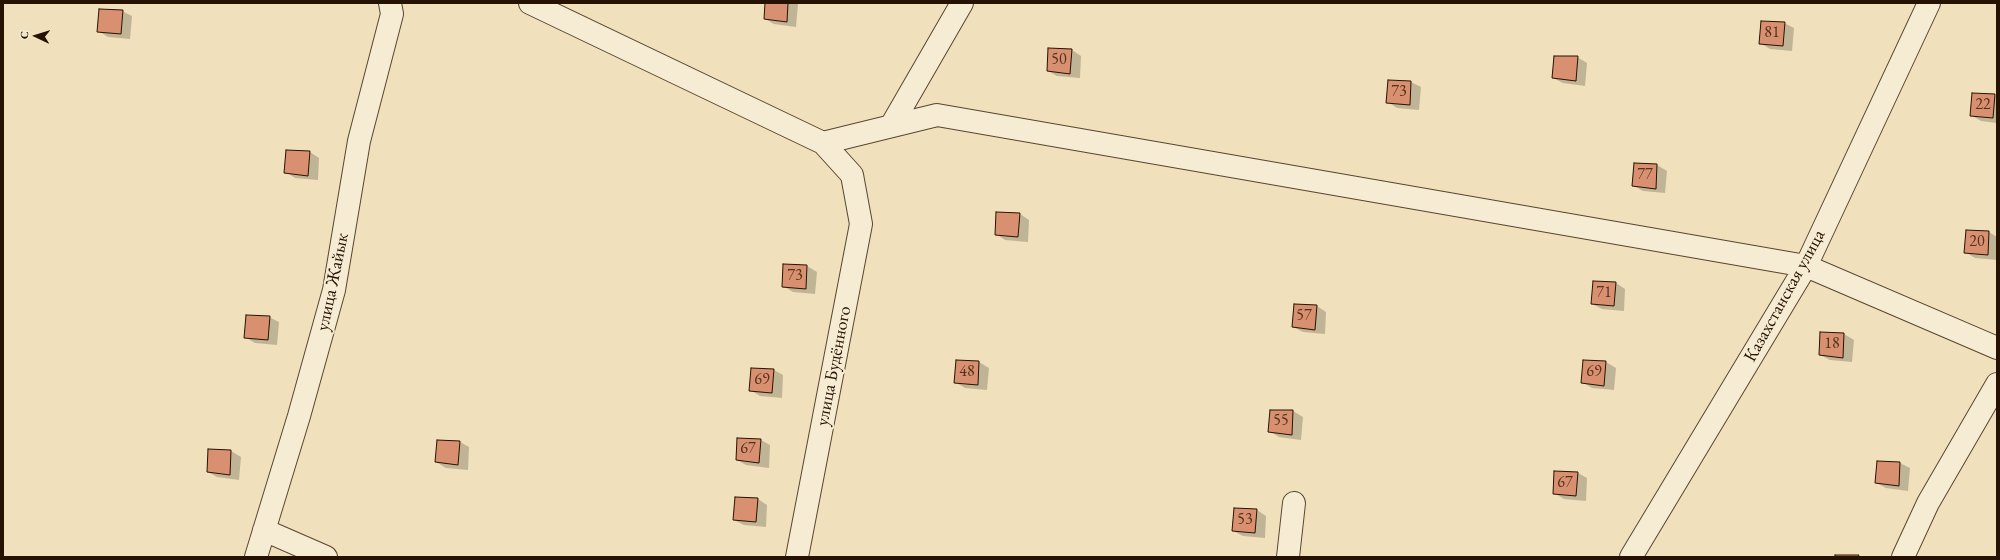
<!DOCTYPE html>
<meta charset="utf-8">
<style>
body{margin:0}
#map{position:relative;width:2000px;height:560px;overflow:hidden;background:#f0e1bc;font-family:"EB Garamond",serif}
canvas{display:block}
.frame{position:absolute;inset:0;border:4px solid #261200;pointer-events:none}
.north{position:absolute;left:16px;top:16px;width:40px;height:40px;-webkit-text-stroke:3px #f5ecd3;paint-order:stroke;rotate:274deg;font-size:11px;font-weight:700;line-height:16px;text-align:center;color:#261200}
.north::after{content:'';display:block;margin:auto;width:14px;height:18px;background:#261200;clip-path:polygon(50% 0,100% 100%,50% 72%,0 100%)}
</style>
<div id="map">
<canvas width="2000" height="560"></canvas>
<div class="frame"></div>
<div class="north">С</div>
</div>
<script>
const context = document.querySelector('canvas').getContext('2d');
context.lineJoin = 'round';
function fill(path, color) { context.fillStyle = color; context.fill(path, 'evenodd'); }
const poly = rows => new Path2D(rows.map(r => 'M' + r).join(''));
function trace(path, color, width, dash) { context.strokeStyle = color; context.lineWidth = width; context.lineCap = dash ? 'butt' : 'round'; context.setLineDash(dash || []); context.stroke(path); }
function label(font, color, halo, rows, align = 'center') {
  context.font = font + ' "EB Garamond",serif'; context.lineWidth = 4; context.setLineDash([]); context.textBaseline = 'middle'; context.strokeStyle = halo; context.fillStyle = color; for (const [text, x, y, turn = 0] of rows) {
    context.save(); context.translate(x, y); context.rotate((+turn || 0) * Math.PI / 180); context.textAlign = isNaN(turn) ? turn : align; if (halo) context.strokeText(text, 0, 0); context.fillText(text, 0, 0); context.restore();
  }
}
fill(poly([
 [766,3,798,4,796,27,774,24,765,19],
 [122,11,132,16,130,39,108,37,98,31],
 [1784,23,1794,28,1792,51,1770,49,1760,43],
 [1072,50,1081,56,1080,78,1057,76,1048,71],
 [1577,57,1587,63,1585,86,1563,83,1553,78],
 [1389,81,1411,82,1421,87,1419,110,1397,108,1388,102],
 [1995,95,1997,97,1997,123,1981,121,1971,115],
 [310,152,319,158,318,180,295,178,286,172],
 [1635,165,1657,165,1667,171,1665,193,1643,191,1634,186],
 [1020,214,1029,220,1028,242,1005,240,996,234],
 [1967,231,1989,232,1997,237,1997,260,1975,258,1965,252],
 [784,265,807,266,817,272,815,294,793,292,783,286],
 [1616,283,1625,289,1624,311,1602,309,1592,304],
 [1317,306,1326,312,1325,334,1303,332,1293,327],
 [269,317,279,322,277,345,255,343,245,337],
 [1844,334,1854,340,1852,362,1830,360,1820,355],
 [979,362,989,368,987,390,965,388,955,382],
 [1606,362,1616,368,1614,390,1592,388,1582,382],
 [774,370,783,375,782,398,760,396,750,390],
 [1271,411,1293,411,1303,417,1301,440,1279,437,1269,431],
 [761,440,770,445,769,468,746,465,737,460],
 [460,442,469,447,468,470,446,468,436,462],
 [209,450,231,451,241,457,239,480,217,477,208,472],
 [1878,462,1900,463,1910,468,1908,491,1886,488,1876,483],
 [1578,473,1587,478,1586,501,1564,499,1554,493],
 [758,499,767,505,766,527,744,525,734,520],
 [1257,510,1266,516,1265,538,1243,536,1233,531]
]), '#0003');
const building = poly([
 [765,3,788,3,787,22,764,19,765,3],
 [99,9,123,10,121,34,97,32,99,9],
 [1761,21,1785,22,1783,46,1759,44,1761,21],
 [1048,48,1072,49,1070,74,1047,71,1048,48],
 [1554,56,1578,56,1576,81,1552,78,1554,56],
 [1388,80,1411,81,1410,105,1386,103,1388,80],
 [1972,93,1995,94,1993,118,1970,116,1972,93],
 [286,150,310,151,308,176,284,173,286,150],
 [1634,163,1657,164,1656,189,1632,186,1634,163],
 [996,212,1020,213,1018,237,995,235,996,212],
 [1966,230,1989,231,1988,255,1964,253,1966,230],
 [783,264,807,265,806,289,782,287,783,264],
 [1593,281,1616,282,1614,306,1591,304,1593,281],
 [1294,304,1317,305,1315,330,1292,327,1294,304],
 [246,315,270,316,268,340,244,338,246,315],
 [1820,332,1844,333,1843,358,1819,355,1820,332],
 [956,360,979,361,978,385,954,383,956,360],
 [1583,360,1606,361,1604,386,1581,383,1583,360],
 [751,368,774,369,772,393,749,391,751,368],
 [1270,410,1293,410,1292,435,1268,432,1270,410],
 [737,438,761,439,759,463,736,460,737,438],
 [437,440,460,441,458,465,435,462,437,440],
 [208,449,231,450,230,475,207,472,208,449],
 [1877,461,1900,462,1899,486,1875,483,1877,461],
 [1554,471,1578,472,1576,496,1553,494,1554,471],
 [735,497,758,498,756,522,733,520,735,497],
 [1234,508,1257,509,1255,533,1232,531,1234,508],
 [1835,555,1859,555,1858,557,1835,557,1835,555]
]);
fill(building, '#d89070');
trace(building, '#261200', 1);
const street = poly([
 [530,3,823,143,852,175,861,224,797,557],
 [891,126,962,3],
 [823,143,937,115,1806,266,1997,348],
 [264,530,326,557],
 [256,557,299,416,334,290,359,141,392,14,390,3],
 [1288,557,1294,503],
 [1631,557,1806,266,1929,3],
 [1903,557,1928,503,1997,384]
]);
trace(street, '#58462f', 24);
trace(street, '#f5ecd3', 22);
label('16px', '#52321c', null, [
 ["81",1772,33],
 ["50",1059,60],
 ["73",1399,92],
 ["22",1983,105],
 ["77",1645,175],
 ["20",1977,242],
 ["73",795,276],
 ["71",1604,293],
 ["57",1304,316],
 ["18",1832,344],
 ["48",967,372],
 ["69",1594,372],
 ["69",762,380],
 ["55",1281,421],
 ["67",748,449],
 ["67",1565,483],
 ["53",1245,520]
]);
label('18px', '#261200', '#f5ecd3', [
 ["улица Жайык",333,282,-78],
 ["Казахстанская улица",1785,296,-61],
 ["улица Будённого",834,366,-79]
]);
</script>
